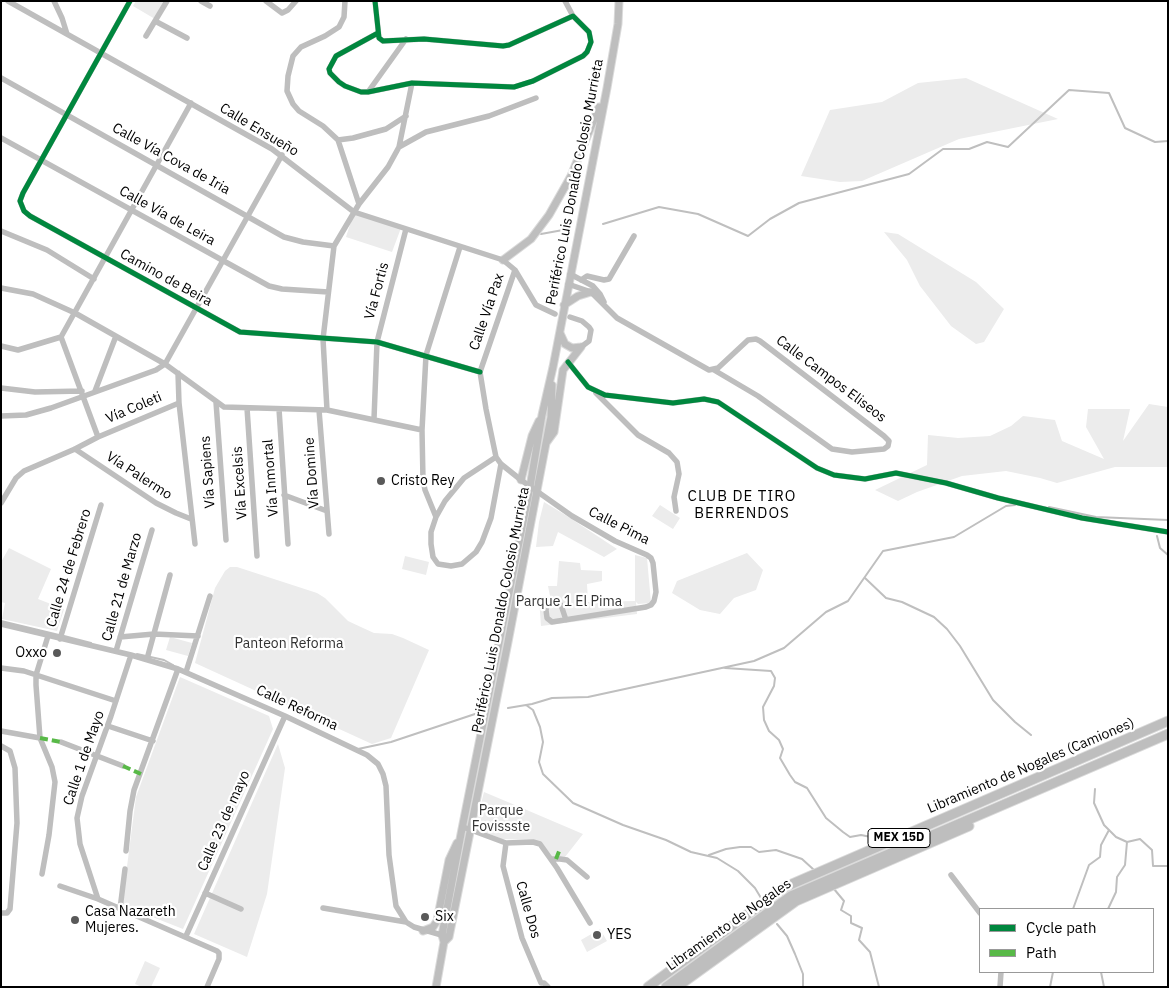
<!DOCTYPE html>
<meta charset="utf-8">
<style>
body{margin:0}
#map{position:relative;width:1169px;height:988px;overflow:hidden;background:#fff;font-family:"IBM Plex Sans",sans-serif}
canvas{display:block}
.frame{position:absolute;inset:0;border:2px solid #000;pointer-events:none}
.legend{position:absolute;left:979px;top:908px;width:175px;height:65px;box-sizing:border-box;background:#fff;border:1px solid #999;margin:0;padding:6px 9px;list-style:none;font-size:15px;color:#000}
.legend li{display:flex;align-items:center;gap:10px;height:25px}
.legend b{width:25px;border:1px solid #999}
</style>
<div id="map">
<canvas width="1169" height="988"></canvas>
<div class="frame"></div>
<ul class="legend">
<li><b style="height:6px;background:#00873e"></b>Cycle path</li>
<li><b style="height:6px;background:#58b947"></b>Path</li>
</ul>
</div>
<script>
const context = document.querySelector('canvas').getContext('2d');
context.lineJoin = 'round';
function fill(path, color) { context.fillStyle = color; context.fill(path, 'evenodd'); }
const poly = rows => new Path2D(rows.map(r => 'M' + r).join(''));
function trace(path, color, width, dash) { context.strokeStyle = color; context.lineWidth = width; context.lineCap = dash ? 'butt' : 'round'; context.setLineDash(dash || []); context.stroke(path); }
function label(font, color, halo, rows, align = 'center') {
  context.font = font + ' "IBM Plex Sans",sans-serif'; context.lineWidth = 4.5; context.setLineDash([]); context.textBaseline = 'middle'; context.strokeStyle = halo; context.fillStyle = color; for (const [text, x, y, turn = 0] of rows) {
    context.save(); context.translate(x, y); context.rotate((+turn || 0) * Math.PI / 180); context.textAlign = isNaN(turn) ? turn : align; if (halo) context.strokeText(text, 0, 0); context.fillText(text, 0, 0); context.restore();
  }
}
fill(poly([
 [136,1,166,1,155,19,133,6],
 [966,78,1058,119,959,139,862,181,840,182,801,176,830,110,882,102,918,83],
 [354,212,401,228,392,252,346,237],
 [884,232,898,234,976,282,1004,309,984,342,976,344,951,326,920,286,907,260],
 [1149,404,1168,407,1168,467,1115,467,1057,483,1040,478,1006,471,962,476,917,492,898,501,875,490,927,465,928,435,958,438,990,436,1011,426,1023,416,1055,420,1062,441,1104,459,1086,427,1088,409,1130,409,1123,441],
 [544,502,567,516,617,549,604,557,558,532,553,546,536,547,539,522],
 [660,505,680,518,673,529,652,516],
 [9,548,51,569,38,599,64,609,57,631,2,619,5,603,1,602,1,562],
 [747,553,763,570,756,590,734,598,720,614,700,610,672,593,677,581],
 [635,555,647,558,651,603,638,604,636,602,637,614,541,626,539,598,550,596,548,586,557,586,559,561,580,563,581,570,602,571,602,581,587,584,588,602,635,601],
 [405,556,429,562,426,575,402,569],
 [230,567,237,567,317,593,325,598,348,621,363,628,374,633,392,634,403,638,429,650,391,738,372,744,195,663,215,588,225,571],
 [170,637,192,643,188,656,166,650],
 [180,677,269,716,273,729,183,929,122,905,136,797],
 [278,744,285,768,267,894,247,957,194,934],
 [484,792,522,808,583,834,565,857,552,858,533,840,502,839,475,828],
 [600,929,607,941,587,952,581,940],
 [145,961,160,968,151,987,142,987,135,984]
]), '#ececec');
trace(poly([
 [603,224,659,207,698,214,748,236,770,219,799,203,909,174,943,149,969,149,987,142,1008,147,1069,90,1109,93,1125,128,1155,142,1168,141],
 [541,234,563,230],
 [1049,507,1096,517,1168,520],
 [1157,536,1160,548,1168,555],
 [865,578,886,598,902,602,934,617,947,629,960,646,993,700,1015,722,1031,735],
 [1,621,59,635],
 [64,636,91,643],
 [137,654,164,660,173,665],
 [725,668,771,671,775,678,774,686,763,707,764,720,769,731,779,740,783,749,780,758,790,775,795,782,807,788,826,818,843,832,850,837,861,835,871,837],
 [526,705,533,710,540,727,543,742,539,762,543,774,573,803,623,825,666,840,691,852,717,858,738,871,755,888,761,898],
 [508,708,532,704,552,698,588,697,754,661,784,648,826,612,848,601,883,551,954,537,1006,506,1015,505],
 [358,749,391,742,475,714],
 [1095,789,1094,803,1104,825,1116,837,1127,842,1140,839,1152,850,1153,866,1168,866],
 [709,855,726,849,740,847,751,847,759,852,776,850,802,859,813,869],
 [834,889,844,901,841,910,851,916,851,923,862,928,859,940,870,952,879,987],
 [1073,909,1089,865,1100,857,1101,845,1109,830],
 [1108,909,1116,892,1117,877,1125,865,1127,842],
 [777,924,787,936,795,954,803,974,803,987],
 [1101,972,1104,987],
 [1050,987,1053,972]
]), '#bfbfbf', 2);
const major = poly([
 [503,260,531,239,549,215,571,176,599,107],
 [564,305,578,296,591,292],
 [560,333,565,344,572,348,581,347],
 [546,443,554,432,563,370,581,347],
 [521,480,532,436,539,421],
 [423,931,433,927,437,921,449,860,457,843],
 [444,942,449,937,508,642,551,417,552,385],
 [436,987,444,942,442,935,461,834,530,487,542,415,553,367,607,88,618,24,619,1]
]);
const highway = poly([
 [648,987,785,887,1168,721],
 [666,987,791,896,1168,734],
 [677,987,796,901,969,826]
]);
trace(major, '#dbdbdb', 9);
trace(highway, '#dbdbdb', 11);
trace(poly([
 [8,1,272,149,354,212,503,260,515,270,536,305,555,314],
 [54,1,62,18,67,34],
 [130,1,23,193,20,201,24,211,30,216,240,332,377,342,480,372],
 [201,1,210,6],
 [266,1,282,13,288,10,296,1],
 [345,1,344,17,339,27,325,36,301,47,293,56,288,76,287,91,293,104,299,111,323,126,338,140,359,204],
 [375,1,379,38,383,41,424,39,503,46,509,45,573,16,589,32,591,42,587,52,583,56,533,81,514,87,412,83,368,92,361,92,345,86,339,82,330,73,329,69,336,56,378,33],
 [565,1,573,16],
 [155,21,187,38],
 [146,36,167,1],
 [1,78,284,237,303,242,334,246],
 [368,92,406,39],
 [1,138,269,286,282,289,328,292],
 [338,140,353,138,386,129,406,116],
 [399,147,412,83],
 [1,231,47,250,94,279],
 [515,270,480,372,486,409,496,457,501,464,521,480,572,516,615,541,647,555,651,558,653,563,656,592,654,601,651,605,646,607,552,622,547,618,546,610,547,606,551,603,558,603,561,605,566,620],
 [570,274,593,286,600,294,604,302],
 [581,280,587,276,604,280,609,279,634,236],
 [568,284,591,292,617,318,709,370,718,368,748,340,756,339,760,341,884,436,889,441,888,446,884,449,852,452,832,449,758,396,714,370],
 [1,288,33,294,75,313,165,364,224,407,327,410,422,430],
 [570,317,582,321,589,327,591,330,589,341,581,347],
 [1,346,18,350,61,337],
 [568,362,588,387,605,395,673,403,704,399,718,402,817,468,834,475,865,479,896,473,946,483,998,498,1082,518,1168,532],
 [178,373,179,403,195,544],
 [1,388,35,392,82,391],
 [95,391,116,336],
 [596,393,638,435,669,453,677,462,679,474,674,497,676,511],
 [216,402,226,540],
 [247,408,257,556],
 [279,409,288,544],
 [319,410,329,534],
 [327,410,323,339,334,246,359,204,388,167,399,147,426,132,489,116,536,98],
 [1,416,26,415,51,408,156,370,165,364,282,155],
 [374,419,377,342,406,229],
 [98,437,179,403],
 [75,449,156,503,176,513,191,519],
 [496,457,464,478,445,501,436,517,431,532,431,544,433,557,438,564,451,566,462,564,476,552,482,542,491,518,501,464],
 [284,495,327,511],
 [1,503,16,478,24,471,75,449,98,437,61,337,191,103],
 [436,517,425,490,423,480,422,430,426,355,460,247],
 [1,624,131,655,178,669,285,716,367,755,378,764,383,774,386,786,389,855,396,906,406,922,414,927,445,936],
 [120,637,154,634,198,636],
 [60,639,101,505],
 [116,651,152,530],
 [147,659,170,575],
 [1,668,24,671,116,701],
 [186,672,210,596],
 [108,726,153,741],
 [1,731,40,738],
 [61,742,123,766],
 [1,746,10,751,15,768,17,823,10,909,7,913,1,913],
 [463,827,506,843,533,842,540,844,557,868,590,923],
 [506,843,503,866,522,938,541,983,544,983,548,987],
 [126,851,130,811,134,790,178,669],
 [551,859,560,859,567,860,587,877],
 [42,874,49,835,55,782,52,767,40,738,36,685,36,675,48,636],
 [951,875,980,913],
 [60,886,98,899,217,951,219,953,219,959,207,987],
 [205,893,241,909],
 [98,899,80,844,77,818,82,796,111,716,131,655],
 [323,908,406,922],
 [120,909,125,869],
 [186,936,285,716],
 [1000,987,1001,972]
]), '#bebebe', 5.5);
trace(major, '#bebebe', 7);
trace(highway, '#bebebe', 9);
trace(poly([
 [40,738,61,742],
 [123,766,141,774],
 [556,859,560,849]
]), '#58b947', 4, [8, 4]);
trace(poly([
 [130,1,23,193,20,201,24,211,30,216,240,332,377,342,480,372],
 [375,1,379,38,383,41,424,39,503,46,509,45,573,16,589,32,591,42,587,52,583,56,533,81,514,87,412,83,368,92,361,92,345,86,339,82,330,73,329,69,336,56,378,33],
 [568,362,588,387,605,395,673,403,704,399,718,402,817,468,834,475,865,479,896,473,946,483,998,498,1082,518,1168,532]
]), '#00873e', 5);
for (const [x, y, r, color] of [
 [381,481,5,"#595959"],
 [57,653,5,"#595959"],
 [425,917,5,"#595959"],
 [75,920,5,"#595959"],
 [597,935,5,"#595959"]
]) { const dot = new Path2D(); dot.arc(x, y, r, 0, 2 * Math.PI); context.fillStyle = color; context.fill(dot); trace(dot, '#fff', 2); }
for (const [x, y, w] of [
 [899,838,62]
]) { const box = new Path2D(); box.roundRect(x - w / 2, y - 9.5, w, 19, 4); context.fillStyle = '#fff'; context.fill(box); trace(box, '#000', 1); }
label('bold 12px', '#000', null, [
 ["MEX 15D",899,838]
]);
label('14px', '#000', '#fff', [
 ["Calle Ensueño",259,130,31],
 ["Calle Vía Cova de Iria",171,159,29],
 ["Periférico Luis Donaldo Colosio Murrieta",575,182,-79],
 ["Calle Vía de Leira",167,216,29],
 ["Camino de Beira",166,278,29],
 ["Vía Fortis",377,291,-75],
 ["Calle Vía Pax",487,312,-71],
 ["Calle Campos Eliseos",831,379,37],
 ["Vía Coleti",134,408,-23],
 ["Vía Sapiens",208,472,-94],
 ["Vía Domine",312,473,-94],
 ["Vía Palermo",139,476,33],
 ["Vía Inmortal",271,478,-94],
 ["Vía Excelsis",240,483,-94],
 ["Calle Pima",619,526,27],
 ["Calle 24 de Febrero",69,568,-73],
 ["Calle 21 de Marzo",122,587,-74],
 ["Periférico Luis Donaldo Colosio Murrieta",501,610,-79],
 ["Calle Reforma",297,708,25],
 ["Calle 1 de Mayo",84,758,-71],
 ["Libramiento de Nogales (Camiones)",1031,766,-23],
 ["Calle 23 de mayo",224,821,-66],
 ["Calle Dos",528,910,74],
 ["Libramiento de Nogales",729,925,-35]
]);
label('14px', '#000', '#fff', [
 ["Cristo Rey",391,481],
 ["Oxxo",47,653,"right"],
 ["Casa Nazareth",85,912],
 ["Mujeres.",85,928],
 ["Six",435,917],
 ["YES",607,935]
], 'left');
label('14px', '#333', '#fff', [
 ["Parque 1 El Pima",569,602],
 ["Panteon Reforma",289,644],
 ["Parque",501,811],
 ["Fovissste",501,827]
]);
context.letterSpacing = '1px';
label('15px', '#000', '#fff', [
 ["CLUB DE TIRO",742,497],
 ["BERRENDOS",742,514]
]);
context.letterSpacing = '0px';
</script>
